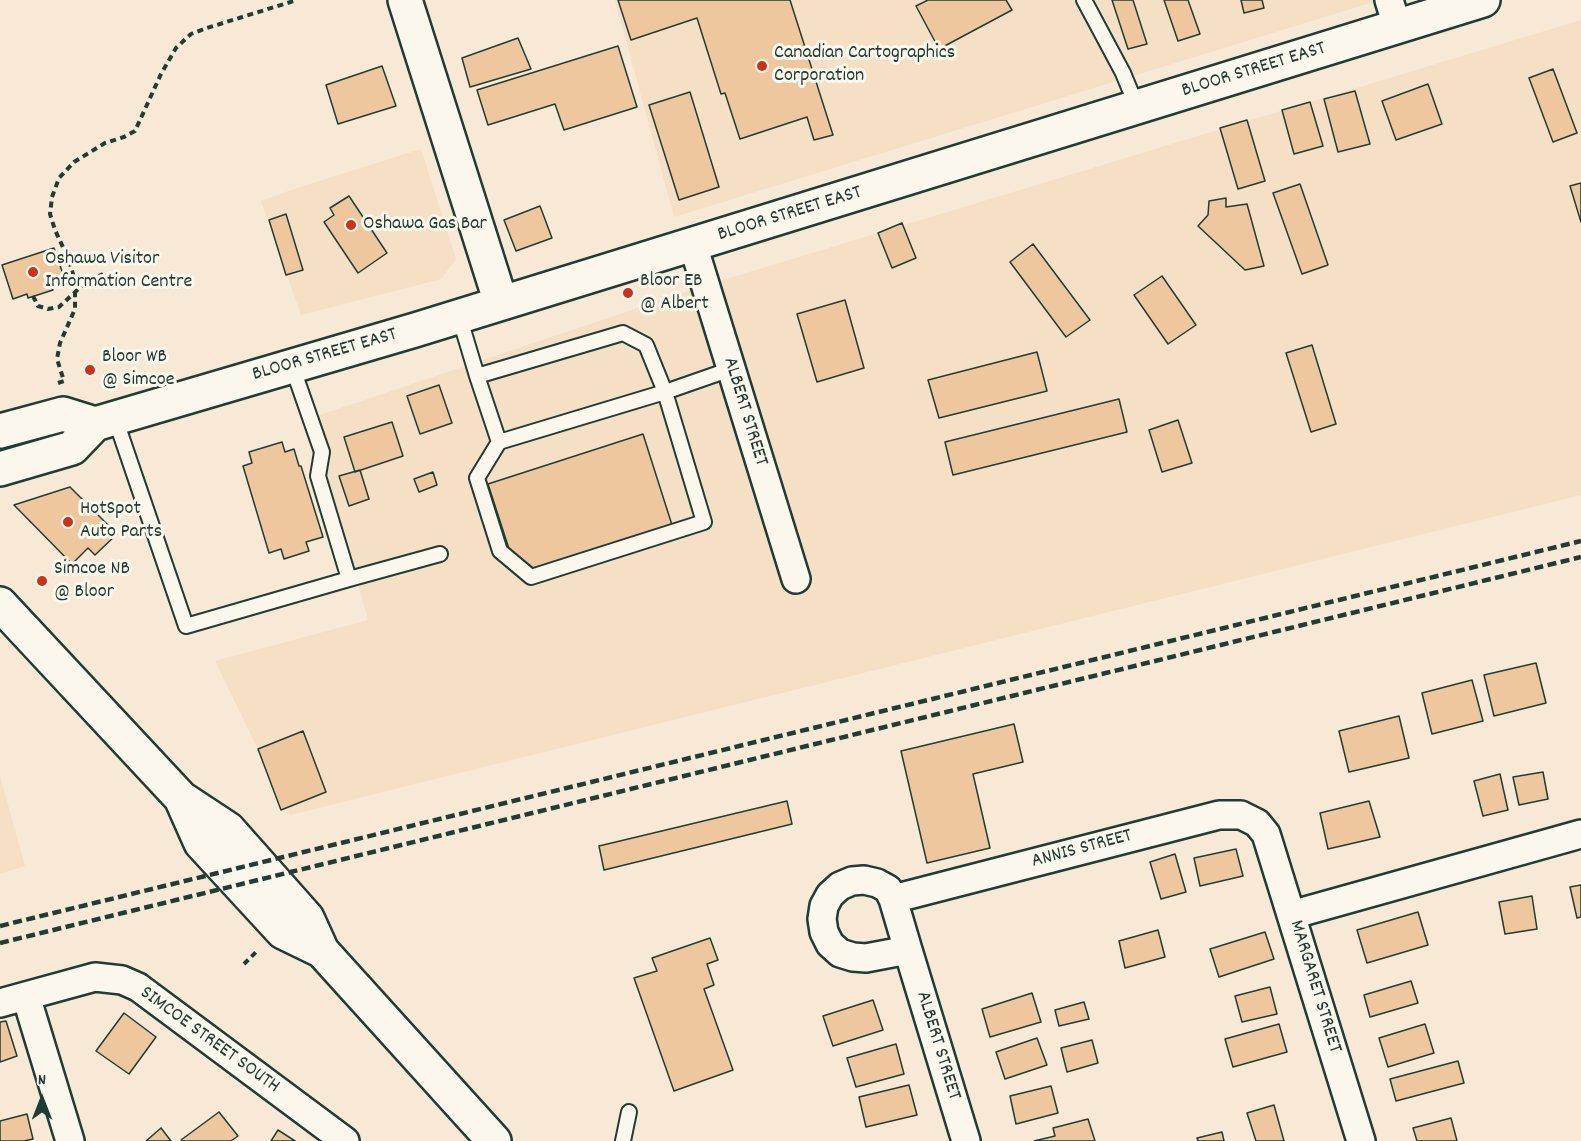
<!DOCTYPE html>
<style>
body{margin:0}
#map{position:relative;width:1581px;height:1141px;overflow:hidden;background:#f7e9d5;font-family:Dekko,sans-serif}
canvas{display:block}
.north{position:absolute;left:12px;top:1069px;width:60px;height:60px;-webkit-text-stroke:4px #fbf7ec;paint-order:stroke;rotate:0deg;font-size:16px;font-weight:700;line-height:24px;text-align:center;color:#1f3d34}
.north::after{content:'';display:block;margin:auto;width:21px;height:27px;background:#1f3d34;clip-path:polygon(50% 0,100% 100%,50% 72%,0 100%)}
</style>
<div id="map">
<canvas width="1581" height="1141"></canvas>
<div class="north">N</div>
</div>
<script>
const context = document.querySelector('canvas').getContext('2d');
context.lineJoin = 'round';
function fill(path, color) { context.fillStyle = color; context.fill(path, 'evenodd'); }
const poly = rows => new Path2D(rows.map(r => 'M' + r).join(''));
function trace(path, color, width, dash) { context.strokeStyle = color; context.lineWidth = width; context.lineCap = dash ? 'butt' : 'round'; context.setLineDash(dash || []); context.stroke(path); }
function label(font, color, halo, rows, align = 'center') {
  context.font = font + ' Dekko,sans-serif'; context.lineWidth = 6; context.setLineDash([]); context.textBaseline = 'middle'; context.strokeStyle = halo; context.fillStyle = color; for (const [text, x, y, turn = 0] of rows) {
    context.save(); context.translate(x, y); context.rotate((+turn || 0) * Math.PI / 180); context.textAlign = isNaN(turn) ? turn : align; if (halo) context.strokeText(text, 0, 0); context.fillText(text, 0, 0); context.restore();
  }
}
fill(poly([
 [615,0,1380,0,674,217],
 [1581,20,1581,495,290,815,215,661,368,620,311,418,700,287],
 [421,149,456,259,441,279,301,315,261,201,294,189],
 [0,776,25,866,0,874]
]), '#f5dfc5');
const building = poly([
 [618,0,790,0,833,135,814,140,807,117,740,139,725,93,721,94,697,18,631,40,618,0],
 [928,0,1006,0,1012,10,939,49,916,6,928,0],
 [1112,0,1133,0,1147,44,1128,49,1112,0],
 [1164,0,1188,0,1200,34,1178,41,1164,0],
 [1241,0,1262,0,1264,8,1244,13,1241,0],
 [518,38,531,69,470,87,462,58,518,38],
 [618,46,637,107,564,130,555,104,488,125,477,90,618,46],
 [382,66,396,106,338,124,326,85,382,66],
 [1553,69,1577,133,1553,142,1529,78,1553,69],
 [1428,84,1442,124,1396,140,1382,101,1428,84],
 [1355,91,1370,144,1338,152,1324,99,1355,91],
 [690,92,719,187,679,200,649,105,690,92],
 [1310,102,1323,146,1294,154,1282,110,1310,102],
 [1247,120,1265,181,1238,189,1220,128,1247,120],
 [1581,183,1581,222,1570,186,1581,183],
 [1300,184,1328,265,1302,274,1273,193,1300,184],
 [349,196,387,253,358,273,324,222,334,215,330,208,349,196],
 [1226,198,1226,207,1247,204,1264,266,1245,270,1198,226,1208,215,1209,201,1226,198],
 [540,206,552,238,516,251,504,220,540,206],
 [286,214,303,270,286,275,269,220,286,214],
 [902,223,916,258,892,268,878,233,902,223],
 [1033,244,1090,320,1066,337,1010,262,1033,244],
 [54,248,65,280,51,285,53,290,28,298,27,294,13,299,2,265,54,248],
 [1162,276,1196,325,1168,344,1134,295,1162,276],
 [845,300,864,368,817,382,797,314,845,300],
 [1312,345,1336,424,1311,432,1286,353,1312,345],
 [1037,352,1047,391,939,418,928,380,1037,352],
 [439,385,452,423,420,434,407,396,439,385],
 [1119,399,1127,432,953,475,945,442,1119,399],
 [1178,420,1192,463,1162,472,1149,430,1178,420],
 [392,422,403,456,355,472,344,437,392,422],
 [643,434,672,525,534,569,510,552,488,484,643,434],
 [282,442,285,452,294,449,299,466,301,466,323,537,306,542,309,551,284,559,281,549,269,553,243,466,252,463,249,452,282,442],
 [360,470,369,499,349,506,339,476,360,470],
 [433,472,437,485,419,492,414,479,433,472],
 [70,487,117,534,95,555,88,548,72,564,14,505,70,487],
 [1536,663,1546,703,1494,716,1484,675,1536,663],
 [1472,680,1483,721,1432,734,1422,693,1472,680],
 [1399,716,1409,758,1349,772,1339,731,1399,716],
 [1014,724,1023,762,973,774,990,848,927,863,901,751,1014,724],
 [303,731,326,792,281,810,258,749,303,731],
 [1543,772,1548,799,1519,805,1513,777,1543,772],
 [1500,774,1508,810,1483,816,1474,781,1500,774],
 [787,801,792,824,604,870,599,846,787,801],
 [1369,801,1380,837,1328,849,1320,813,1369,801],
 [1236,849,1243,876,1200,886,1194,858,1236,849],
 [1175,854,1186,892,1161,899,1150,862,1175,854],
 [1581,885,1581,917,1577,918,1570,887,1581,885],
 [1532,896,1537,929,1505,934,1499,902,1532,896],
 [1418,912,1428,945,1367,963,1357,930,1418,912],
 [1158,930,1165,957,1125,968,1119,941,1158,930],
 [1265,932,1274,959,1219,977,1210,949,1265,932],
 [710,938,718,960,707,964,714,985,704,989,733,1070,674,1091,634,978,657,971,652,958,710,938],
 [1411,981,1418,1003,1370,1017,1364,995,1411,981],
 [1270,987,1277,1014,1242,1022,1235,996,1270,987],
 [1032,993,1041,1022,990,1037,982,1009,1032,993],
 [873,1000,883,1030,833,1046,823,1016,873,1000],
 [1084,1002,1089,1019,1059,1026,1055,1010,1084,1002],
 [124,1013,156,1037,129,1074,96,1051,124,1013],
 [6,1021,17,1056,0,1062,0,1022,6,1021],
 [1279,1024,1287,1052,1233,1067,1225,1039,1279,1024],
 [1425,1024,1434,1053,1388,1067,1379,1038,1425,1024],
 [1037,1038,1047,1065,1005,1079,996,1052,1037,1038],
 [1092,1040,1098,1063,1067,1072,1061,1048,1092,1040],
 [896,1044,904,1074,856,1087,847,1058,896,1044],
 [1458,1061,1464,1083,1396,1101,1390,1079,1458,1061],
 [909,1085,917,1115,866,1127,859,1097,909,1085],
 [1051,1086,1058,1113,1016,1124,1010,1096,1051,1086],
 [1274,1105,1284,1141,1256,1141,1247,1113,1274,1105],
 [219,1112,238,1136,231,1141,182,1141,181,1140,219,1112],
 [27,1114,33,1139,24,1141,0,1141,0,1121,27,1114],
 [1451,1118,1457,1141,1417,1141,1413,1128,1451,1118],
 [1088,1119,1095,1141,1034,1141,1055,1136,1053,1128,1088,1119],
 [161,1128,171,1141,146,1141,161,1128],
 [278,1130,295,1141,271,1141,278,1130],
 [1222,1132,1224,1141,1198,1141,1197,1138,1222,1132]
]);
fill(building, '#efc79f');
trace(building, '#1f3d34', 1.5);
const lane = poly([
 [1084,0,1123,73,1137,107],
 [459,316,477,376,499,442,665,392,731,369],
 [477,376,623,333,646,345,665,392,704,522,531,577,500,551,477,478,499,442],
 [115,418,186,626,349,579,318,476,322,452,292,366],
 [349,579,440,554],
 [623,1141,629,1112]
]);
const street = poly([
 [1389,0,1397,26],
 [693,245,796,579],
 [864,880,877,883,888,889,893,899,908,950,866,958,853,957,840,953,830,944,824,932,822,919,824,906,830,895,840,886,852,881,864,880],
 [893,899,1219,815,1241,815,1257,823,1266,834,1361,1141],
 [1291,915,1581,834],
 [908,950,966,1141],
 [26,996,70,1141],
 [0,1003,95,977,122,980,138,987,345,1141]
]);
const secondary = poly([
 [405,0,501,303],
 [0,431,63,414,95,424],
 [0,469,72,448,95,424,415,330,1483,0],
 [0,604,181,798,228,829,307,918,322,951,494,1141],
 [181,798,201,843,283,932,322,951]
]);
trace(lane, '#1f3d34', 18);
trace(street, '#1f3d34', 32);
trace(secondary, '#1f3d34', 38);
trace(poly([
 [33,296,38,306,48,309,59,307,86,282,103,274],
 [58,383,64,381,57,359,60,343,75,309,75,292,73,274,68,258,55,230,50,214,52,197,59,178,74,162,105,143,124,137,135,131,161,74,176,48,191,34,207,28,297,0],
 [244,964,258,950]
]), '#1f3d34', 4, [6, 4.5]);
trace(lane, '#fbf7ec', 14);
trace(street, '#fbf7ec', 27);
trace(secondary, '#fbf7ec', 33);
trace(poly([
 [0,926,1581,541],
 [0,943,1581,557]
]), '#1f3d34', 4.5, [9, 4.5]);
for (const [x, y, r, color] of [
 [762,66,6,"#c8321e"],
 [351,225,6,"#c8321e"],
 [33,272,6,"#c8321e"],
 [628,293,6,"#c8321e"],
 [90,370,6,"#c8321e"],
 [68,522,6,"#c8321e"],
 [42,581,6,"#c8321e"]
]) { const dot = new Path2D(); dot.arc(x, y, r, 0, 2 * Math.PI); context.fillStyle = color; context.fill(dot); trace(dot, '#fbf7ec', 2); }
label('20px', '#1f3d34', '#fbf7ec', [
 ["Canadian Cartographics",774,54],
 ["Corporation",774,77],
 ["Oshawa Gas Bar",363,225],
 ["Oshawa Visitor",45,260],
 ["Information Centre",45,283],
 ["Bloor EB",640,282],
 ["@ Albert",640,305],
 ["Bloor WB",102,358],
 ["@ Simcoe",102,381],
 ["HotSpot",80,510],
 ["Auto Parts",80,533],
 ["Simcoe NB",54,570],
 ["@ Bloor",54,593]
], 'left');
label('20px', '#1f3d34', '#fbf7ec', [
 ["BLOOR STREET EAST",1254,71,-17],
 ["BLOOR STREET EAST",790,215,-17],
 ["BLOOR STREET EAST",325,356,-16],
 ["ALBERT STREET",744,412,73],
 ["ANNIS STREET",1082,850,-15],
 ["MARGARET STREET",1314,987,73],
 ["SIMCOE STREET SOUTH",209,1041,36],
 ["ALBERT STREET",937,1046,73]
]);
</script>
